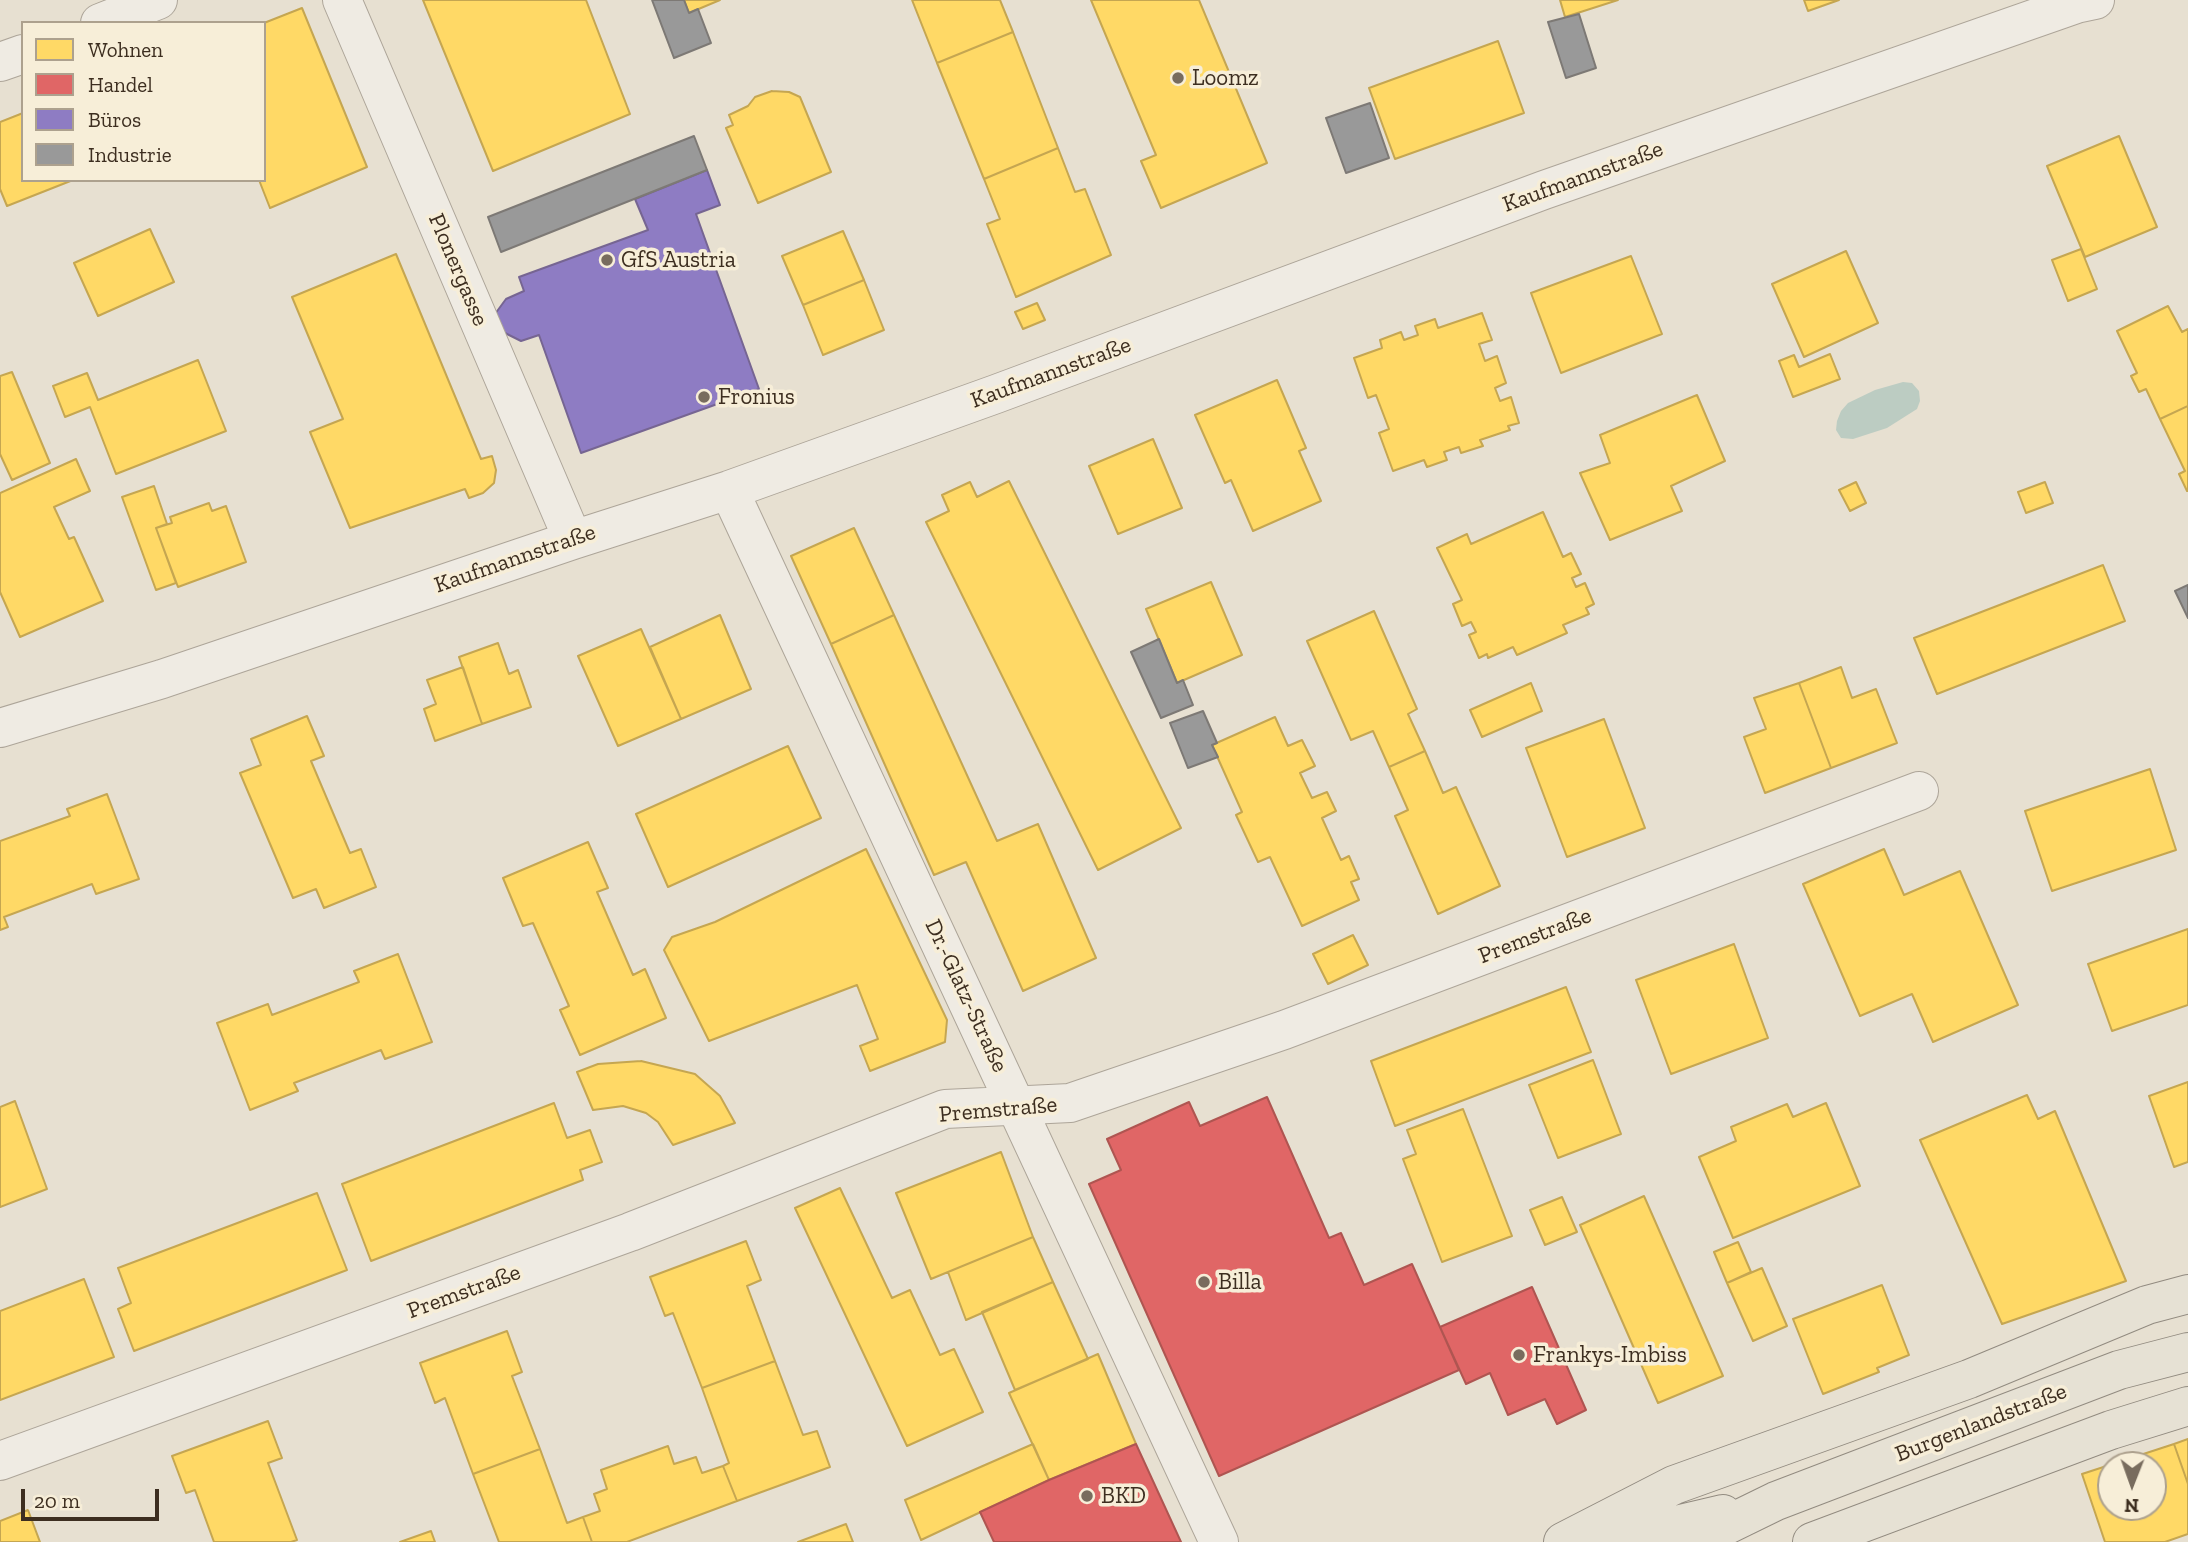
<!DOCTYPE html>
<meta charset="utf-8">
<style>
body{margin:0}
#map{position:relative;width:2188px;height:1542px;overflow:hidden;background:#e7e0d1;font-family:"Zilla Slab",serif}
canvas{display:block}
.legend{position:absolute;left:21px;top:21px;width:245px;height:161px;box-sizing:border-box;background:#f7eed8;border:2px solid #ada18e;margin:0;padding:9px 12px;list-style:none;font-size:21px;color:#3d2e20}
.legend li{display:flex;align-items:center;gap:14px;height:35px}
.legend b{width:35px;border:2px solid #ada18e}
.north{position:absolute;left:2097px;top:1451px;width:70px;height:70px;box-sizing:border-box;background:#f7eed8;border:2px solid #ada18e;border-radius:50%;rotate:181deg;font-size:19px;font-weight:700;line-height:28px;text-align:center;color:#3d2e20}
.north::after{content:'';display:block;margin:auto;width:24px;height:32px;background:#786c5e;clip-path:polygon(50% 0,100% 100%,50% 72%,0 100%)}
.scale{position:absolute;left:21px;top:1489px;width:138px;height:32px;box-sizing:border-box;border:4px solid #3d2e20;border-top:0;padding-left:9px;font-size:21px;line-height:24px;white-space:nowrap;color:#3d2e20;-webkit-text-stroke:5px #f7eed8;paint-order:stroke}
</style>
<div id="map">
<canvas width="2188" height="1542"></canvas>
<ul class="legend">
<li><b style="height:19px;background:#ffd966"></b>Wohnen</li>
<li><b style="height:19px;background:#e06666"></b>Handel</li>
<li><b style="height:19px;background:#8e7cc3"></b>Büros</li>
<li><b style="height:19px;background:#999"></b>Industrie</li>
</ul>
<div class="north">N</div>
<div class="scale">20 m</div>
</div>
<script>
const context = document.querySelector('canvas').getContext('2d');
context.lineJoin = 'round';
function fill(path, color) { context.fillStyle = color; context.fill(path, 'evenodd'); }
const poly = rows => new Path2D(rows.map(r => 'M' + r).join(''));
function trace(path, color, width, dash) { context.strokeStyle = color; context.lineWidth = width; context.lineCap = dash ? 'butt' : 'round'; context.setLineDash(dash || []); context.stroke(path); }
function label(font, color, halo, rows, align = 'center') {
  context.font = font + ' "Zilla Slab",serif'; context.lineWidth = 7; context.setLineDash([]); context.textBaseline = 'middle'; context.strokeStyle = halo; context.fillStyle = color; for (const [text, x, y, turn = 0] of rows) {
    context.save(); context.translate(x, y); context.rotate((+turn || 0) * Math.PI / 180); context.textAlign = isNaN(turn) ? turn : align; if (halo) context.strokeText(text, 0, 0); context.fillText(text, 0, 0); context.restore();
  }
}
fill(poly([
 [1903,382,1912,383,1919,391,1920,401,1917,409,1887,428,1853,439,1841,438,1836,430,1837,421,1841,411,1848,403,1875,390]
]), '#bcccc2');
const homes = poly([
 [423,0,586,0,630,114,493,171,423,0],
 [684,0,720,0,689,13,684,0],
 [912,0,1000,0,1013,32,937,63,912,0],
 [1091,0,1199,0,1267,163,1161,208,1141,161,1156,155,1091,0],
 [1560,0,1618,0,1565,17,1560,0],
 [1804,0,1839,0,1808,11,1804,0],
 [302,8,367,167,270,208,259,180,264,180,264,23,302,8],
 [1013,32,1058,148,984,179,937,63,1013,32],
 [1498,41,1524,113,1395,159,1369,88,1498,41],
 [772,91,789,92,800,97,831,172,758,203,726,128,733,125,729,115,748,106,755,97,772,91],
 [23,113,23,180,73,180,7,206,0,189,0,122,23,113],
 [2119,136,2157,227,2085,257,2047,166,2119,136],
 [1058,148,1075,192,1085,189,1111,255,1016,297,987,224,1000,219,984,179,1058,148],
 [150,229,174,282,98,316,74,263,150,229],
 [843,231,864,280,803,305,782,256,843,231],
 [2081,249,2097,289,2068,301,2052,260,2081,249],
 [1846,251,1878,323,1804,357,1772,284,1846,251],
 [396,254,481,459,492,456,496,470,494,483,483,493,469,498,465,489,350,528,310,432,343,419,292,297,396,254],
 [1631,256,1662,334,1561,373,1531,293,1631,256],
 [864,280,884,330,823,355,803,305,864,280],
 [1037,303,1045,320,1023,329,1015,312,1037,303],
 [2168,306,2182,332,2188,329,2188,406,2160,419,2146,389,2139,392,2131,376,2137,373,2117,331,2168,306],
 [1482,313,1492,340,1479,344,1485,361,1497,356,1506,383,1495,388,1500,401,1511,397,1519,423,1508,426,1510,430,1480,440,1483,446,1461,453,1459,447,1444,452,1447,460,1427,467,1424,460,1393,471,1379,433,1389,429,1376,395,1368,398,1354,358,1382,348,1380,340,1401,332,1404,340,1418,335,1415,326,1435,319,1438,328,1482,313],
 [1830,354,1840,379,1793,397,1779,361,1794,355,1799,367,1830,354],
 [198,360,226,431,116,474,90,407,65,417,53,386,87,373,98,400,198,360],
 [12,372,50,463,12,480,0,454,0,376,12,372],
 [1277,380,1306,448,1299,451,1321,501,1253,531,1231,480,1225,483,1195,415,1277,380],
 [1697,395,1725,461,1671,486,1682,511,1610,540,1580,473,1610,463,1600,435,1697,395],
 [2188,406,2188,491,2187,491,2179,474,2185,471,2160,419,2188,406],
 [1153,439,1182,508,1118,534,1089,466,1153,439],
 [76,459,90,491,54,507,69,539,74,537,103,601,20,637,0,592,0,493,76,459],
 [1009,481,1181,828,1098,870,926,522,949,511,942,495,970,482,977,497,1009,481],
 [1856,482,1866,503,1850,511,1839,490,1856,482],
 [2045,482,2053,503,2026,513,2018,492,2045,482],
 [154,486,167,524,156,528,176,583,156,590,122,497,154,486],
 [209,503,212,511,226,506,246,562,178,587,156,528,172,523,170,517,209,503],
 [1543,512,1563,557,1571,553,1581,574,1572,578,1576,587,1585,583,1594,604,1586,608,1589,614,1563,625,1567,633,1517,655,1513,647,1488,658,1487,654,1479,658,1469,635,1476,632,1471,622,1462,626,1453,604,1462,600,1437,548,1467,534,1471,544,1543,512],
 [854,528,894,615,831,644,791,556,854,528],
 [2103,565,2125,621,1937,694,1914,638,2103,565],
 [1211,582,1242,655,1177,683,1146,609,1211,582],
 [1374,611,1417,709,1408,714,1425,751,1389,767,1373,731,1351,740,1307,641,1374,611],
 [720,615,751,689,681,719,650,647,720,615],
 [894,615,997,841,1038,824,1096,958,1023,991,966,862,934,875,831,644,894,615],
 [641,629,681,719,618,746,578,656,641,629],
 [498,643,509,674,518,670,531,707,482,724,459,657,498,643],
 [463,667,482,724,435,741,424,709,436,704,427,680,463,667],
 [1841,667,1852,698,1876,689,1897,743,1831,768,1799,683,1841,667],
 [1531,683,1542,711,1482,737,1470,710,1531,683],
 [1799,683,1831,768,1765,793,1744,737,1766,729,1754,698,1799,683],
 [307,716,324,756,311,761,350,853,361,849,376,887,324,908,316,889,293,898,240,773,261,765,251,739,307,716],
 [1275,717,1288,746,1302,740,1315,766,1300,773,1312,798,1327,792,1336,811,1322,818,1341,860,1349,856,1359,879,1351,882,1359,900,1302,926,1270,857,1258,862,1236,815,1242,812,1212,745,1275,717],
 [1604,719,1645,828,1567,857,1526,748,1604,719],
 [788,746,821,818,668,887,636,814,788,746],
 [1425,751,1443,793,1456,787,1500,886,1438,914,1395,816,1408,810,1389,767,1425,751],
 [2150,769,2176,850,2052,891,2025,811,2150,769],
 [107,794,139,879,96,894,92,884,4,917,8,927,0,930,0,841,70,816,67,809,107,794],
 [588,842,608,888,597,892,633,975,645,969,666,1018,580,1055,560,1010,569,1006,533,923,523,926,503,878,588,842],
 [866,849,947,1020,945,1042,870,1071,860,1046,878,1039,857,985,709,1041,664,950,672,937,715,922,866,849],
 [1884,849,1904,895,1960,871,2018,1005,1933,1042,1912,994,1860,1016,1803,884,1884,849],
 [2188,929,2188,1005,2112,1031,2088,964,2188,929],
 [1353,935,1368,965,1328,984,1313,954,1353,935],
 [1734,944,1768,1038,1671,1074,1636,980,1734,944],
 [398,954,432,1042,385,1059,381,1050,294,1083,298,1091,250,1110,217,1023,268,1004,272,1015,359,982,354,971,398,954],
 [1566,987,1591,1052,1395,1126,1371,1061,1566,987],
 [1593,1060,1621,1134,1558,1158,1529,1085,1593,1060],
 [641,1061,695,1074,720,1096,735,1123,673,1145,658,1122,646,1113,623,1106,593,1110,577,1072,598,1064,641,1061],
 [2188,1082,2188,1162,2174,1167,2149,1096,2188,1082],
 [2027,1095,2038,1119,2055,1111,2126,1281,2002,1324,1920,1140,2027,1095],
 [15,1101,47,1189,0,1207,0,1107,15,1101],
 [554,1103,567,1138,590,1130,602,1162,580,1170,583,1180,371,1261,342,1184,554,1103],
 [1826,1103,1860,1186,1733,1238,1699,1157,1736,1141,1731,1127,1787,1104,1793,1117,1826,1103],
 [1463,1109,1512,1236,1442,1262,1403,1159,1416,1154,1407,1130,1463,1109],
 [1001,1152,1033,1237,931,1279,896,1193,1001,1152],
 [840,1188,892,1298,910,1290,940,1355,954,1349,983,1412,907,1446,795,1208,840,1188],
 [317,1193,347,1270,134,1351,118,1309,131,1303,118,1268,317,1193],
 [1644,1196,1723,1376,1658,1403,1580,1225,1644,1196],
 [1562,1197,1577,1232,1545,1245,1530,1210,1562,1197],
 [1033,1237,1053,1282,966,1320,948,1272,1033,1237],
 [746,1241,761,1280,747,1286,775,1361,702,1388,673,1313,665,1316,650,1277,746,1241],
 [1738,1242,1751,1272,1727,1283,1714,1252,1738,1242],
 [1762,1268,1787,1326,1753,1341,1727,1283,1762,1268],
 [84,1279,114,1357,0,1400,0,1311,84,1279],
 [1053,1282,1088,1359,1015,1390,982,1312,1053,1282],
 [1882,1285,1909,1355,1877,1368,1879,1372,1823,1394,1793,1319,1882,1285],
 [507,1331,522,1372,512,1376,540,1449,473,1474,445,1398,435,1403,420,1363,507,1331],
 [1098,1354,1136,1444,1049,1480,1009,1393,1098,1354],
 [775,1361,803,1435,817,1431,830,1467,737,1501,723,1466,729,1463,702,1388,775,1361],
 [268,1421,282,1458,268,1463,297,1540,291,1542,214,1542,195,1490,186,1493,172,1456,268,1421],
 [2188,1439,2188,1484,2174,1444,2188,1439],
 [1033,1444,1049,1480,921,1540,905,1500,1033,1444],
 [2174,1444,2188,1484,2188,1534,2165,1542,2105,1542,2082,1474,2174,1444],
 [2111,1465,2153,1465,2153,1507,2111,1507,2111,1465],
 [668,1446,674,1464,696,1457,702,1473,723,1466,737,1501,627,1542,592,1542,583,1517,600,1511,594,1494,607,1489,601,1470,668,1446],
 [540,1449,567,1523,583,1517,592,1542,499,1542,473,1474,540,1449],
 [28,1510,40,1542,0,1542,0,1521,28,1510],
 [846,1524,853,1542,798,1542,846,1524],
 [431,1531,435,1542,400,1542,431,1531]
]);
fill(homes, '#ffd966');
trace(homes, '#c5a651', 2);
const shops = poly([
 [1267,1097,1329,1238,1341,1233,1364,1285,1412,1264,1459,1370,1219,1476,1089,1184,1121,1170,1107,1139,1189,1102,1200,1126,1267,1097],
 [1532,1287,1586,1410,1557,1424,1545,1399,1508,1415,1490,1373,1466,1384,1440,1327,1532,1287],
 [1136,1444,1181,1542,994,1542,980,1512,1049,1480,1136,1444]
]);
fill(shops, '#e06666');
trace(shops, '#af5551', 2);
const offices = poly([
 [707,170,720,205,696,214,759,389,581,453,539,335,521,341,503,332,495,314,506,299,524,291,519,277,648,230,635,199,707,170]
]);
fill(offices, '#8e7cc3');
trace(offices, '#766592', 2);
const industry = poly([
 [652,0,684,0,689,13,698,9,711,43,674,58,652,0],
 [1579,14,1596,68,1566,78,1548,22,1579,14],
 [1370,103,1389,158,1346,173,1326,118,1370,103],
 [694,136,707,170,501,252,488,217,694,136],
 [2188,585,2188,618,2175,591,2188,585],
 [1159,639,1177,683,1183,680,1193,705,1161,718,1131,652,1159,639],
 [1203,711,1217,743,1212,745,1218,757,1188,768,1170,723,1203,711]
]);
fill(industry, '#999');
trace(industry, '#7d7975', 2);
const minor = poly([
 [342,0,573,540],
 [100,23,158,0],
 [0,62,23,54],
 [729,490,1219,1542],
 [0,728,162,679,573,540,729,490,996,394,1544,190,2076,4,2095,0],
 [0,1461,630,1232,945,1109,1070,1103,1284,1030,1919,791]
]);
const primary = poly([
 [1563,1542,1674,1485,1969,1379,2147,1305,2188,1294],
 [1604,1542,1723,1514],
 [1692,1542,1776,1501,2119,1370,2188,1352],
 [1812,1542,2111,1430,2188,1406]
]);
trace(minor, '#ada599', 40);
trace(primary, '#928b80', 40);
trace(minor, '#efebe3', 38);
trace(primary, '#e6e1d4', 38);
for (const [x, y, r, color] of [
 [1178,78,7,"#786c5e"],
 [607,260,7,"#786c5e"],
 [704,397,7,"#786c5e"],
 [1204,1282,7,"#786c5e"],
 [1519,1355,7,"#786c5e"],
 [1087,1496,7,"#786c5e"]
]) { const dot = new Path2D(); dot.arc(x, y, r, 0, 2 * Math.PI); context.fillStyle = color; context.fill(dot); trace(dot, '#f7eed8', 2.5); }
label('23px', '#3d2e20', '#f7eed8', [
 ["Loomz",1192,78],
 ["GfS Austria",621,260],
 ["Fronius",718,397],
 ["Billa",1218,1282],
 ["Frankys-Imbiss",1533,1355],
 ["BKD",1101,1496]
], 'left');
label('23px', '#3d2e20', '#f7eed8', [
 ["Kaufmannstraße",1583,177,-20],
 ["Plonergasse",458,270,67],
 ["Kaufmannstraße",1051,373,-20],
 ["Kaufmannstraße",515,559,-19],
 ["Premstraße",1535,936,-21],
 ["Dr.-Glatz-Straße",966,996,65],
 ["Premstraße",998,1110,-5],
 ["Premstraße",464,1292,-20],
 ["Burgenlandstraße",1981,1423,-21]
]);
</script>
